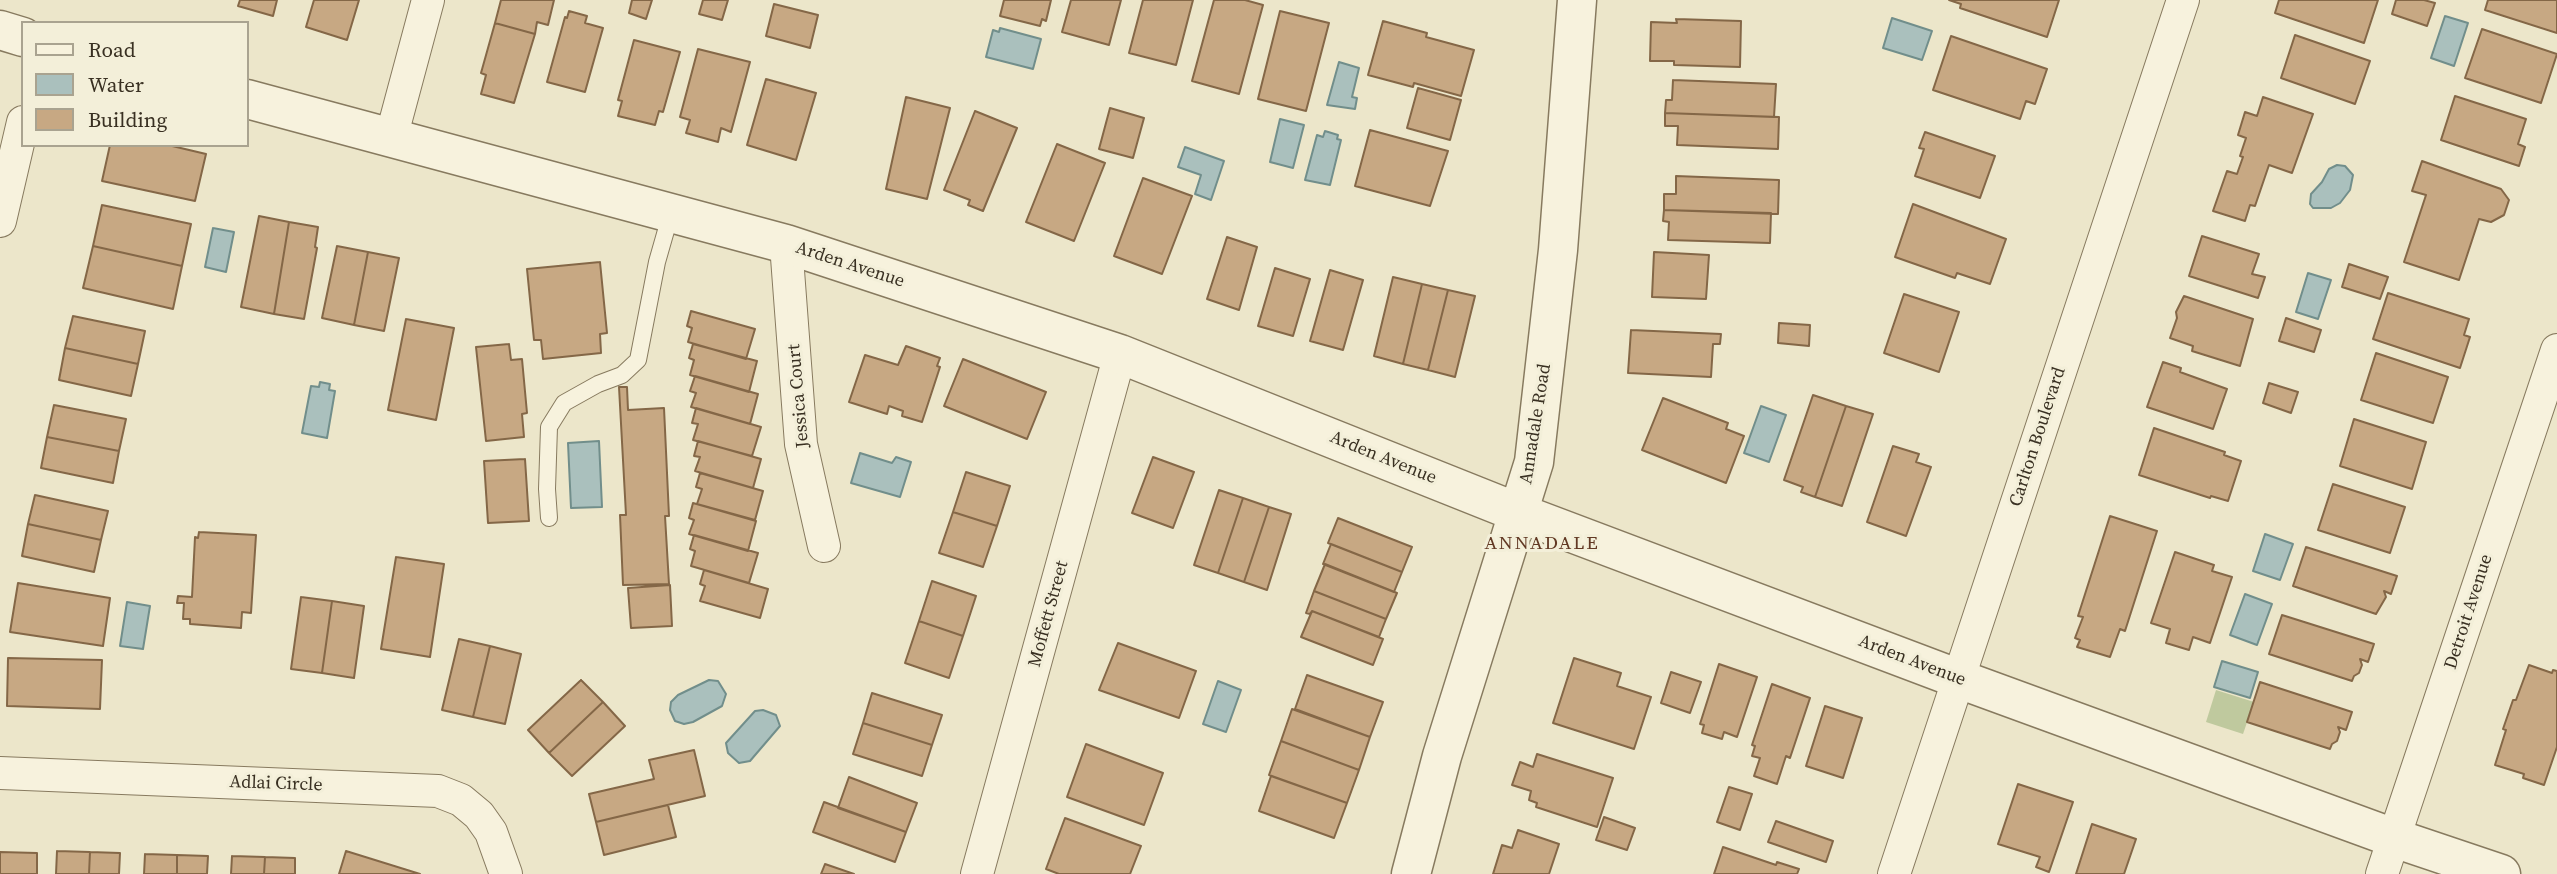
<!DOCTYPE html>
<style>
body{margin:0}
#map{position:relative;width:2557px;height:874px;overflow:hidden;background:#ece6ca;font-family:"Source Serif 4",serif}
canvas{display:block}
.legend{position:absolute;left:21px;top:21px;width:228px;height:126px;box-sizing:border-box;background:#f3efd9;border:2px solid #a9a390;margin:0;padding:9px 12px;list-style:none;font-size:21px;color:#393022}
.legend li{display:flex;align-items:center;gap:14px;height:35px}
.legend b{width:35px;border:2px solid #a9a390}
</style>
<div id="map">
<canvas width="2557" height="874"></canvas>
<ul class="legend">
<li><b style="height:9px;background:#f7f2dd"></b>Road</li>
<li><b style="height:19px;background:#aac0bd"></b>Water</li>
<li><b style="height:19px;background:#c7a883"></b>Building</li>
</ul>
</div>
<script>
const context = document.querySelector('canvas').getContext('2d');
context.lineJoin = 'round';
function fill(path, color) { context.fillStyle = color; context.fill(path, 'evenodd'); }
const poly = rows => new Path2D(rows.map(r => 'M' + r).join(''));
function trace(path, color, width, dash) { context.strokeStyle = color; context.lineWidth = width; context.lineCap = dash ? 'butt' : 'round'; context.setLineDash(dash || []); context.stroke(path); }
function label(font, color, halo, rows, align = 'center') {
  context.font = font + ' "Source Serif 4",serif'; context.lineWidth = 6; context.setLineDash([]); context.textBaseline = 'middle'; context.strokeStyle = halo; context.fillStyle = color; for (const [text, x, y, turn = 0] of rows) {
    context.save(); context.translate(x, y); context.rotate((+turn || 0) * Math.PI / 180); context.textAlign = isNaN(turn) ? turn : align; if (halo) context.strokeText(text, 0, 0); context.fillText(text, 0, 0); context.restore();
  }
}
fill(poly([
 [2216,690,2254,702,2243,734,2206,722]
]), '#bfc99e');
const water = poly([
 [2445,16,2468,23,2454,66,2431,58,2445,16],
 [1892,18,1932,31,1922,60,1883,48,1892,18],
 [1000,28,1041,39,1033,69,986,57,993,30,999,32,1000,28],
 [1339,62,1359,68,1352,97,1357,98,1355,109,1327,105,1339,62],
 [1280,119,1304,125,1293,168,1270,162,1280,119],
 [1325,131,1338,135,1337,139,1341,140,1330,185,1305,180,1317,135,1323,137,1325,131],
 [1185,147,1224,161,1211,200,1195,194,1201,175,1178,167,1185,147],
 [2337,165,2345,166,2353,175,2350,190,2340,203,2331,208,2313,208,2310,204,2311,194,2322,182,2329,169,2337,165],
 [213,228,234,232,226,272,205,267,213,228],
 [2308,273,2331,280,2318,319,2296,312,2308,273],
 [320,382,330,384,329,390,335,391,327,438,302,433,311,386,319,387,320,382],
 [1761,406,1786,415,1769,462,1744,453,1761,406],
 [599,441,602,507,571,508,568,443,599,441],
 [860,453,892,463,896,457,911,462,900,497,851,483,860,453],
 [2265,534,2293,544,2280,580,2253,571,2265,534],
 [2245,594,2272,604,2257,645,2230,635,2245,594],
 [127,602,150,606,143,649,120,646,127,602],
 [2222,661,2258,672,2250,698,2214,687,2222,661],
 [709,680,718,681,726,694,722,706,693,722,684,724,675,721,670,710,671,702,678,695,709,680],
 [1218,681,1241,690,1226,732,1203,724,1218,681],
 [763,710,776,715,780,726,750,761,739,763,728,753,726,743,755,711,763,710]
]);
fill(water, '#aac0bd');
trace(water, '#718e8b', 2);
const building = poly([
 [240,0,277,0,273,16,238,6,240,0],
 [314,0,359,0,347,40,306,27,314,0],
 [501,0,554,0,548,25,537,22,535,34,495,23,501,0],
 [632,0,652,0,646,19,629,13,632,0],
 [703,0,728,0,722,20,699,14,703,0],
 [1004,0,1051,0,1046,21,1042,19,1040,26,1000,16,1004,0],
 [1071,0,1121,0,1109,45,1062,32,1071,0],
 [1143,0,1193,0,1176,65,1129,53,1143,0],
 [1214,0,1245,0,1263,5,1239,94,1192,81,1214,0],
 [1949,0,2059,0,2047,37,1960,8,1961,4,1949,0],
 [2279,0,2378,0,2364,43,2275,13,2279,0],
 [2396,0,2424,0,2435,3,2427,26,2392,14,2396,0],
 [2488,0,2557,0,2557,33,2485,10,2488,0],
 [774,4,818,15,810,48,766,36,774,4],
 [569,11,587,16,585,23,603,28,585,92,547,82,565,17,567,18,569,11],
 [1280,11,1329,23,1306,111,1258,99,1280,11],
 [1676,19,1741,21,1740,67,1674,65,1674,61,1650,61,1651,22,1677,23,1676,19],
 [1383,21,1427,33,1426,37,1474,50,1461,96,1414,83,1413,87,1368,75,1383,21],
 [495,23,535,34,514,103,481,94,486,75,481,73,495,23],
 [2482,29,2557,54,2541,103,2465,78,2482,29],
 [2295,35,2370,61,2355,104,2281,78,2295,35],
 [1951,36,2047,69,2035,104,2026,101,2020,119,1933,90,1951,36],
 [634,40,680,52,663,112,659,111,655,125,618,116,622,101,618,100,634,40],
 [698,49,750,62,731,132,721,128,718,142,686,133,690,120,680,117,698,49],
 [766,79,816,93,796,160,747,145,766,79],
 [1673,80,1776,84,1774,117,1665,113,1666,100,1672,100,1673,80],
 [1418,88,1461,100,1450,140,1407,128,1418,88],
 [2455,96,2526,119,2518,144,2525,147,2519,166,2441,140,2455,96],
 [906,97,950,108,927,199,886,189,906,97],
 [2263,97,2313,114,2292,173,2269,165,2255,206,2250,205,2245,221,2213,211,2227,171,2237,174,2243,157,2240,156,2246,138,2238,135,2245,112,2257,116,2263,97],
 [1110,108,1144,118,1133,158,1099,149,1110,108],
 [975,111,1017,128,983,211,968,205,970,200,944,190,975,111],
 [1665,113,1779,117,1778,149,1677,145,1678,126,1665,126,1665,113],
 [1370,130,1448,151,1430,206,1355,186,1370,130],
 [1925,132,1995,156,1980,198,1915,176,1924,149,1919,148,1925,132],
 [1057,144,1105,163,1074,241,1026,222,1057,144],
 [110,145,168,145,206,154,195,201,102,181,110,145],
 [2422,161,2501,189,2509,200,2504,215,2491,222,2479,219,2459,280,2404,262,2426,195,2412,191,2422,161],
 [1676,176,1779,180,1778,214,1664,210,1664,194,1676,194,1676,176],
 [1143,178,1192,196,1162,274,1114,256,1143,178],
 [1913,204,2006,239,1990,284,1957,273,1955,278,1895,257,1913,204],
 [102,205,191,224,182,266,93,246,102,205],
 [1664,210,1771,213,1770,243,1668,240,1669,222,1663,221,1664,210],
 [259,216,289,222,274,314,241,307,259,216],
 [289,222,318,227,315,247,317,248,304,319,274,314,289,222],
 [2202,236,2259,254,2252,274,2265,277,2258,298,2189,276,2202,236],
 [1227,237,1257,247,1239,310,1207,299,1227,237],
 [93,246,182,266,173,309,83,288,93,246],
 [337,246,368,252,354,325,322,318,337,246],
 [368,252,399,258,384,331,354,325,368,252],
 [1654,252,1709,255,1706,299,1652,297,1654,252],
 [600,262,607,333,600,334,601,353,543,359,541,340,534,340,527,269,600,262],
 [2349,264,2388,277,2380,299,2342,287,2349,264],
 [1275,268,1310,279,1293,336,1258,326,1275,268],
 [1330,270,1363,280,1343,350,1310,341,1330,270],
 [1393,277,1422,284,1403,364,1374,356,1393,277],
 [1422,284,1448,290,1428,370,1403,364,1422,284],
 [1448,290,1475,296,1455,377,1428,370,1448,290],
 [2388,293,2469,319,2464,335,2470,337,2460,368,2373,339,2388,293],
 [1904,294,1959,312,1939,372,1884,353,1904,294],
 [2184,296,2253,319,2240,366,2192,351,2193,346,2170,338,2177,318,2176,312,2184,296],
 [691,311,755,329,746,359,688,342,692,328,687,326,691,311],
 [73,316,145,331,138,364,65,348,73,316],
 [2286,318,2321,330,2314,352,2279,341,2286,318],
 [406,319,454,328,436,420,388,410,406,319],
 [1779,323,1810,325,1809,346,1778,343,1779,323],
 [1631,330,1721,334,1720,344,1713,344,1711,377,1628,373,1631,330],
 [509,344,511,360,522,359,527,413,522,414,524,437,486,441,476,347,509,344],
 [693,344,757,361,749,392,690,375,694,360,689,358,693,344],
 [906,346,940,358,937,366,940,367,922,422,902,416,903,411,889,406,887,414,849,402,865,355,898,365,906,346],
 [65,348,138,364,131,396,59,380,65,348],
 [2376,353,2448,377,2433,423,2361,400,2376,353],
 [963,359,1046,392,1027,439,944,406,963,359],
 [2163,362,2181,368,2180,372,2227,389,2213,429,2147,407,2163,362],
 [695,376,758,394,750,424,691,407,696,393,690,391,695,376],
 [2269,383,2298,392,2291,413,2263,403,2269,383],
 [619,387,627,387,628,410,664,408,669,516,665,516,669,584,623,585,620,515,626,515,619,387],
 [1813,395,1846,406,1815,497,1801,492,1803,487,1784,480,1813,395],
 [1663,398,1728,423,1726,429,1744,436,1726,483,1642,450,1663,398],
 [54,405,126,419,119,451,47,437,54,405],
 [1846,406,1873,414,1842,506,1815,497,1846,406],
 [696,408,761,427,752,456,693,440,698,424,692,423,696,408],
 [2354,419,2426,442,2412,489,2340,466,2354,419],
 [2154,428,2225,452,2224,455,2241,461,2228,501,2211,496,2210,498,2139,475,2154,428],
 [47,437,119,451,113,483,41,468,47,437],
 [698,441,761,459,753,488,695,471,700,457,694,456,698,441],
 [1893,446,1919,454,1916,462,1931,467,1906,536,1867,522,1893,446],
 [1153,457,1194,472,1173,528,1132,513,1153,457],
 [525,459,529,521,488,523,484,461,525,459],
 [966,472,1010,486,997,526,953,512,966,472],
 [700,473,763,491,755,520,697,504,702,489,696,487,700,473],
 [2333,484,2405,507,2390,553,2318,530,2333,484],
 [1219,490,1243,498,1218,573,1194,565,1219,490],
 [35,495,108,511,101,540,28,524,35,495],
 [1243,498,1269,507,1244,582,1218,573,1243,498],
 [693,503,756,521,748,551,689,534,694,520,689,518,693,503],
 [1269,507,1291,514,1267,590,1244,582,1269,507],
 [953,512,997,526,983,567,939,553,953,512],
 [2110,516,2157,531,2125,631,2120,629,2110,657,2077,647,2080,640,2075,638,2083,617,2078,616,2110,516],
 [1338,518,1412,547,1402,572,1328,543,1338,518],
 [28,524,101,540,94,572,22,556,28,524],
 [199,532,256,535,251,613,242,612,241,628,190,624,190,619,183,619,184,603,177,603,178,596,192,597,195,537,198,538,199,532],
 [694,535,758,553,749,583,691,566,695,551,690,549,694,535],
 [1331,544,1402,572,1394,592,1323,564,1331,544],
 [2306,547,2397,576,2391,594,2384,591,2386,597,2376,614,2293,586,2306,547],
 [2175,552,2214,565,2212,571,2232,577,2210,643,2193,637,2189,650,2166,643,2170,629,2151,623,2175,552],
 [396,557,444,564,430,657,381,649,396,557],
 [1325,564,1397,593,1386,619,1314,591,1325,564],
 [704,570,768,589,760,618,700,601,705,586,700,584,704,570],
 [932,581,976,596,963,636,919,621,932,581],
 [18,583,110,598,103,646,10,632,18,583],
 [670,585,672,626,631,628,628,588,670,585],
 [1314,591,1386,619,1379,637,1312,611,1310,614,1306,613,1314,591],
 [301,597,332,601,322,673,291,669,301,597],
 [332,601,364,606,354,678,322,673,332,601],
 [1312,611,1383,639,1373,665,1301,637,1312,611],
 [2282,615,2374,644,2368,662,2360,659,2362,665,2359,673,2354,676,2352,681,2269,654,2282,615],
 [919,621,963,636,949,678,905,663,919,621],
 [459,639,490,646,473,717,442,710,459,639],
 [1118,643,1196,671,1179,718,1099,690,1118,643],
 [490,646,521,654,505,724,473,717,490,646],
 [8,658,102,660,100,709,7,706,8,658],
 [1574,658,1621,673,1617,686,1651,697,1634,749,1553,723,1574,658],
 [1719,664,1757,677,1737,737,1724,732,1722,739,1702,733,1704,725,1700,724,1719,664],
 [2529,665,2552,673,2553,670,2557,671,2557,747,2544,785,2523,778,2524,774,2495,765,2506,730,2503,729,2513,700,2516,700,2529,665],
 [1671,672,1701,682,1690,713,1661,703,1671,672],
 [1307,675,1383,702,1370,737,1295,709,1307,675],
 [581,680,603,702,549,753,528,730,581,680],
 [2260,682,2352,712,2346,730,2338,727,2340,732,2337,741,2332,744,2330,749,2247,722,2260,682],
 [1772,684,1810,698,1790,758,1786,756,1777,784,1754,776,1760,758,1752,756,1755,746,1752,745,1772,684],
 [872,693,942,715,932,745,863,723,872,693],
 [603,702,625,726,572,776,549,753,603,702],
 [1825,706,1862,718,1843,778,1806,766,1825,706],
 [1292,709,1370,737,1359,770,1281,741,1292,709],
 [863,723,932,745,922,776,853,754,863,723],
 [1281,741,1359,770,1347,803,1269,775,1281,741],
 [1086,744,1163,773,1144,825,1067,797,1086,744],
 [694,750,705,796,596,822,589,794,654,779,649,760,694,750],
 [1537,754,1613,778,1597,827,1536,807,1537,803,1529,800,1531,791,1512,785,1520,762,1533,767,1537,754],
 [1271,776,1347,803,1334,838,1259,811,1271,776],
 [849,777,917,803,906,832,838,808,849,777],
 [2018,784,2073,802,2049,872,2036,867,2040,857,1998,844,2018,784],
 [1729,787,1752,794,1740,830,1717,822,1729,787],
 [824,802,906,832,895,862,813,832,824,802],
 [668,805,676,837,604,855,596,822,668,805],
 [1604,817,1635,828,1627,850,1596,840,1604,817],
 [1065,818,1141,846,1130,874,1059,874,1046,869,1065,818],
 [1776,821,1833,841,1826,862,1768,842,1776,821],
 [2092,824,2136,839,2124,874,2076,874,2092,824],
 [1518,830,1559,844,1549,874,1493,874,1502,845,1512,848,1518,830],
 [1723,847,1776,865,1777,862,1799,869,1797,874,1714,874,1723,847],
 [57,851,90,852,89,874,56,874,57,851],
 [346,851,420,874,339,874,346,851],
 [0,852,37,853,37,874,0,874,0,852],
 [90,852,120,853,119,874,89,874,90,852],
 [145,854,177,855,177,874,144,874,145,854],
 [177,855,208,856,207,874,177,874,177,855],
 [232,856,265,857,264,874,231,874,232,856],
 [265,857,295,858,295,874,264,874,265,857],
 [825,864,854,874,821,874,825,864]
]);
fill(building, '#c7a883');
trace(building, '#846747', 2);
const service = poly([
 [549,518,547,489,549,427,564,403,598,384,622,375,638,360,657,262,671,213]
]);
const minor = poly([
 [391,138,428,0],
 [0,221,23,122],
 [786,244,801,444,824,546],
 [0,773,438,791,461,800,479,815,491,832,506,874],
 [977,874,1120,354],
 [1894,874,2183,0],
 [2382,874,2557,350]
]);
const tertiary = poly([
 [0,30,23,37],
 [247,99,786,244,1120,354,1519,513,1959,679,2394,838,2501,874],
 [1411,874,1442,756,1534,462,1558,250,1577,0]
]);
trace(service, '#877a5f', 18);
trace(minor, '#877a5f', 34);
trace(tertiary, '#877a5f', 41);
trace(service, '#f7f2dd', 16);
trace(minor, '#f7f2dd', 32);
trace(tertiary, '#f7f2dd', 38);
label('18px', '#393022', '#f3efd9', [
 ["Arden Avenue",850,265,18],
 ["Jessica Court",799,396,-95],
 ["Annadale Road",1536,424,-81],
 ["Carlton Boulevard",2038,437,-72],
 ["Arden Avenue",1383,458,22],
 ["Detroit Avenue",2469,612,-72],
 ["Moffett Street",1049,614,-75],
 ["Arden Avenue",1912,661,21],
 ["Adlai Circle",276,784,2]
]);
context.letterSpacing = '2px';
label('19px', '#623924', '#f3efd9', [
 ["ANNADALE",1542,544]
]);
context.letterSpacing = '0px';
</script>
